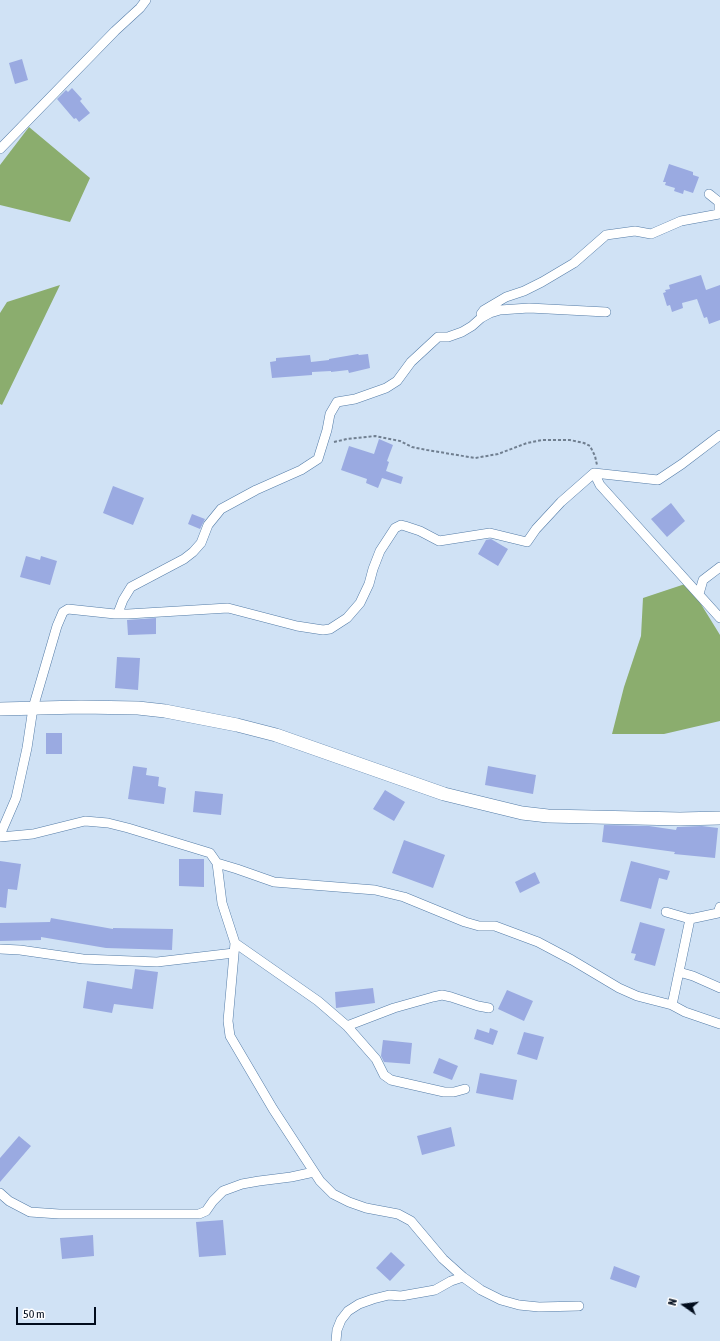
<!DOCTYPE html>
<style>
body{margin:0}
#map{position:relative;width:720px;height:1341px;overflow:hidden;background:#d0e2f5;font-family:"Asap Condensed",sans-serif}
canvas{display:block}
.north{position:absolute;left:664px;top:1285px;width:40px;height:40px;-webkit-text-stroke:3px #fff;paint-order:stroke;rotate:284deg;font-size:11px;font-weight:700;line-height:16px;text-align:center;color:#010c1c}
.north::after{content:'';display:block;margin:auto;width:14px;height:18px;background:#010c1c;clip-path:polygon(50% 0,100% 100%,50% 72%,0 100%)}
.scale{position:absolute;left:16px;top:1307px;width:80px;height:18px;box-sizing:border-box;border:2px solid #010c1c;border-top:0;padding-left:5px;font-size:12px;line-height:14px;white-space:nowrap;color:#010c1c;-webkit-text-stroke:3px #fff;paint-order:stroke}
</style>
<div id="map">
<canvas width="720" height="1341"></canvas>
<div class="north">N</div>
<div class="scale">50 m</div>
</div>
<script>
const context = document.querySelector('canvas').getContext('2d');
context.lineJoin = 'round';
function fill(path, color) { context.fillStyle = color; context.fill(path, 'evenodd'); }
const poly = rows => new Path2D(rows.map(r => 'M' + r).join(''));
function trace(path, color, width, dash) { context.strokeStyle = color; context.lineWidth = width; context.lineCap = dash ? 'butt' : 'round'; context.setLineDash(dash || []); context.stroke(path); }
fill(poly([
 [29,127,90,178,70,222,0,205,0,165],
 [60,285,2,405,0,404,0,313,7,302],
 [688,583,720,635,720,721,664,734,612,734,624,687,641,636,643,598]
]), '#8bad6e');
fill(poly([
 [22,59,28,80,15,84,9,63],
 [72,88,82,99,80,101,90,113,79,122,76,118,74,119,57,99,66,90,68,92],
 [669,164,693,172,693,175,699,177,693,193,684,190,683,194,674,191,675,188,665,185,666,182,663,182],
 [701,275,706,290,720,285,720,320,709,324,707,317,704,318,697,299,682,303,683,308,672,312,670,305,667,306,663,293,666,292,665,290,670,289,669,285],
 [358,354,359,355,368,354,370,368,349,373,348,370,331,372,331,371,312,372,312,375,272,378,270,362,276,361,276,358,310,355,311,362,329,360,329,359],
 [379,439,393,445,387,461,389,462,386,471,403,477,401,484,382,478,378,488,366,483,367,479,341,470,349,446,374,454],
 [113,486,144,498,133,525,103,513],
 [671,503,685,521,667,537,651,519],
 [192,514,205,519,200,529,188,524],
 [491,539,508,549,498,566,478,554,486,540],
 [26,556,40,560,41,556,57,561,50,585,20,577],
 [156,618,156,634,128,635,127,620],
 [117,657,140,658,138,690,115,688],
 [46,733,62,733,62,754,46,754],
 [133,766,147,768,146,775,159,777,158,786,166,788,164,804,128,799],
 [488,766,536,775,533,794,485,785],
 [385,790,405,802,394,821,373,809],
 [195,791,223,794,221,815,193,812],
 [604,825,649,826,676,830,677,827,702,826,718,828,715,858,674,854,675,852,602,842],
 [404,840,445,855,433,888,392,873],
 [179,859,204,859,204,887,179,886],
 [0,861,21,864,17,890,8,889,6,908,0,907],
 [631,861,670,871,667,880,659,878,651,909,620,901],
 [535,872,540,883,520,893,515,882],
 [51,918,113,929,113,928,173,929,172,950,106,948,41,937,41,940,0,941,0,923,50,922],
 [640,922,665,929,655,966,634,960,636,954,631,953],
 [135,969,158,972,153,1009,114,1004,112,1013,83,1008,87,981,132,989],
 [373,988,375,1003,336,1008,335,992],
 [507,990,533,1001,524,1021,498,1009],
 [490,1028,498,1031,493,1045,474,1039,477,1029,489,1033],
 [524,1032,544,1037,537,1060,517,1054],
 [383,1040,412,1043,410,1064,384,1062,381,1056],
 [439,1058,458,1066,452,1080,433,1073],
 [480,1073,517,1080,513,1100,476,1093],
 [451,1127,455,1146,422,1155,417,1136],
 [19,1136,31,1146,0,1182,0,1158],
 [223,1220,226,1255,199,1257,196,1222],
 [93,1235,94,1256,62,1259,60,1238],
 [391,1252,405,1265,390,1281,376,1268],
 [614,1266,640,1276,636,1288,610,1279]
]), '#9aaae1');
const street = poly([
 [0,149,115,31,140,8,146,0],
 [481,314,484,310,506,297,524,291,542,282,574,263,606,235,635,231,651,234,681,221,719,214,719,202,709,194],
 [594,473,600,485,720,618],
 [699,594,703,580,720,567],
 [118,613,123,600,131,587,184,559,193,552,201,543,208,525,221,509,256,490,301,470,318,459,327,430,330,414,337,402,355,399,386,388,397,381,411,362,438,337,448,337,462,332,472,326,481,318,490,313,500,310,529,308,606,312],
 [0,835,16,798,27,748,33,708,57,626,63,612,68,609,115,614,128,614,228,608,297,626,323,630,330,629,347,618,360,603,369,584,373,569,380,551,395,528,401,525,405,526,420,531,439,541,490,533,527,542,536,529,561,502,594,473,658,480,682,464,720,435],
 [0,837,33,834,85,821,108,823,128,828,210,853,217,863,222,903,235,943,228,1021,230,1036,273,1109,320,1181,333,1194,349,1202,366,1208,398,1214,411,1221,443,1259,463,1277,481,1290,501,1300,519,1305,539,1307,579,1306],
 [217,863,237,869,274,882,375,890,404,897,465,922,479,926,495,926,538,942,572,960,619,988,637,996,672,1005,685,1012,720,1024],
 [666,912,690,919,718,913,720,907],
 [235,943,318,1001,347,1026,376,1059,384,1075,391,1080,444,1092,454,1092,465,1089],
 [0,949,20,950,83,959,157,962,234,953],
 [679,972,693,976,720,988],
 [672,1005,690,919],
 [347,1026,394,1008,433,997,442,995,451,997,478,1006,489,1008],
 [0,1193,9,1201,30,1212,59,1214,199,1214,206,1211,213,1201,223,1191,242,1184,259,1181,291,1177,314,1172],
 [336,1341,337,1330,341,1320,348,1311,359,1304,373,1299,389,1295,401,1296,435,1290,451,1281,463,1277]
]);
const secondary = poly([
 [0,709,81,707,138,708,165,711,237,725,276,735,444,794,522,813,548,816,680,819,720,818]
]);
trace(street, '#547ca7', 10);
trace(secondary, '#547ca7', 14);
trace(poly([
 [334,442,347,439,375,436,400,441,412,447,427,450,475,458,498,454,527,443,542,440,570,440,584,443,590,446,595,456,597,465]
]), '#707f90', 2, [3, 2]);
trace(street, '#fff', 9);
trace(secondary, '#fff', 13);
</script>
